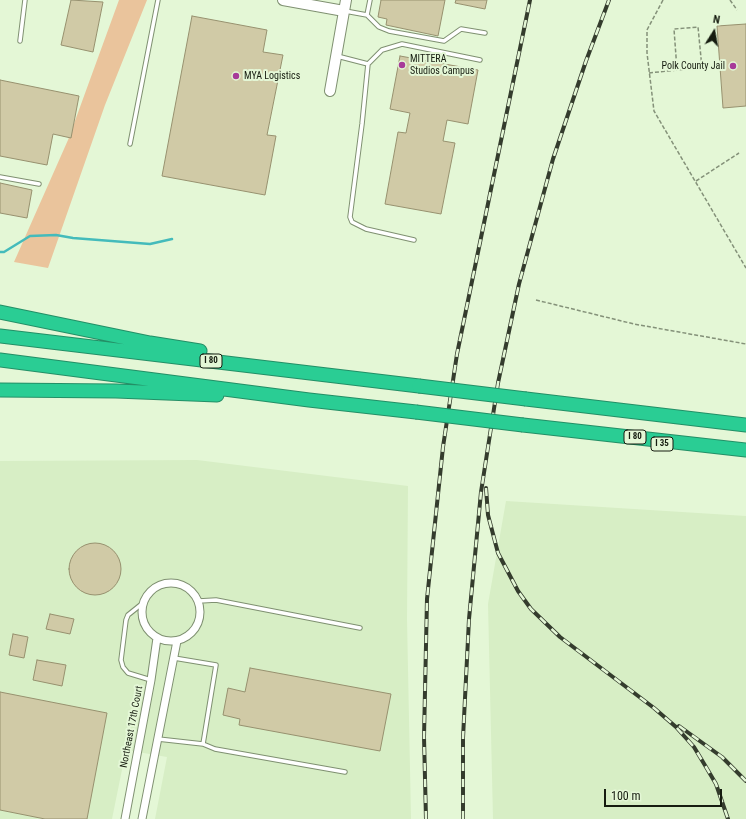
<!DOCTYPE html>
<style>
body{margin:0}
#map{position:relative;width:746px;height:819px;overflow:hidden;background:#e4f7d6;font-family:"Roboto Condensed",sans-serif}
canvas{display:block}
.north{position:absolute;left:694px;top:12px;width:40px;height:40px;-webkit-text-stroke:3px #e4f7d6;paint-order:stroke;rotate:11deg;font-size:11px;font-weight:700;line-height:16px;text-align:center;color:#161c10}
.north::after{content:'';display:block;margin:auto;width:14px;height:18px;background:#161c10;clip-path:polygon(50% 0,100% 100%,50% 72%,0 100%)}
.scale{position:absolute;left:604px;top:789px;width:118px;height:18px;box-sizing:border-box;border:2px solid #161c10;border-top:0;padding-left:5px;font-size:12px;line-height:14px;white-space:nowrap;color:#161c10;-webkit-text-stroke:3px #e4f7d6;paint-order:stroke}
</style>
<div id="map">
<canvas width="746" height="819"></canvas>
<div class="north">N</div>
<div class="scale">100 m</div>
</div>
<script>
const context = document.querySelector('canvas').getContext('2d');
context.lineJoin = 'round';
function fill(path, color) { context.fillStyle = color; context.fill(path, 'evenodd'); }
const poly = rows => new Path2D(rows.map(r => 'M' + r).join(''));
function trace(path, color, width, dash) { context.strokeStyle = color; context.lineWidth = width; context.lineCap = dash ? 'butt' : 'round'; context.setLineDash(dash || []); context.stroke(path); }
function label(font, color, halo, rows, align = 'center') {
  context.font = font + ' "Roboto Condensed",sans-serif'; context.lineWidth = 4; context.setLineDash([]); context.textBaseline = 'middle'; context.strokeStyle = halo; context.fillStyle = color; for (const [text, x, y, turn = 0] of rows) {
    context.save(); context.translate(x, y); context.rotate((+turn || 0) * Math.PI / 180); context.textAlign = isNaN(turn) ? turn : align; if (halo) context.strokeText(text, 0, 0); context.fillText(text, 0, 0); context.restore();
  }
}
fill(poly([
 [197,460,408,486,407,619,411,819,155,819,167,757,126,750,112,819,0,819,0,461],
 [506,501,746,516,746,819,493,819,488,604]
]), '#d7eec5');
fill(poly([
 [119,0,147,0,105,105,48,268,14,262,68,140]
]), '#eac49c');
trace(poly([
 [0,252,4,252,30,236,56,235,73,238,150,244,172,239]
]), '#4bb', 2.5);
const building = poly([
 [71,0,103,2,93,52,61,45,71,0],
 [381,0,445,0,438,36,386,25,387,19,378,17,381,0],
 [456,0,487,0,485,9,455,3,456,0],
 [192,16,267,30,263,52,283,55,267,135,276,136,265,195,162,176,192,16],
 [746,24,746,106,723,108,717,26,746,24],
 [400,56,478,70,468,124,447,120,443,141,455,143,441,214,385,204,398,132,406,133,410,113,390,109,400,56],
 [0,80,79,96,71,138,53,134,47,165,0,156,0,80],
 [0,183,32,190,27,218,0,213,0,183],
 '69 569a26 26 0 1 1 52 0a26 26 0 1 1-52 0Z',
 [50,614,74,619,70,634,46,629,50,614],
 [13,634,28,637,24,658,9,655,13,634],
 [37,660,66,665,62,686,33,680,37,660],
 [250,668,391,694,380,751,239,725,240,719,223,715,228,688,245,692,250,668],
 [0,692,107,713,87,819,45,819,0,810,0,692]
]);
fill(building, '#d0caa6');
trace(building, '#97916f', 1);
const lane = poly([
 [345,11,367,15,370,0],
 [367,15,379,27,389,31,444,41,461,29,485,33],
 [20,41,25,0],
 [337,56,368,64,382,50,402,44,480,60],
 [368,64,362,124,350,217,352,222,366,229,414,240],
 [130,144,158,0],
 [0,177,39,184],
 [199,601,216,600,360,628],
 [143,603,128,615,126,620,121,660,123,667,128,673,151,680],
 [158,739,203,744,216,665,174,658],
 [203,744,215,749,345,772]
]);
const street = poly([
 '142 612a29 29 0 1 1 58 0a29 29 0 1 1-58 0Z',
 [125,819,151,680,157,638],
 [142,819,177,641]
]);
const secondary = poly([
 [283,0,344,11],
 [330,91,346,0]
]);
const highway = poly([
 [0,312,150,343,200,351],
 [0,336,419,386],
 [0,360,309,400,416,412],
 [0,390,116,391,217,395],
 [526,399,746,425],
 [523,425,746,450]
]);
trace(lane, '#7f9071', 5.5);
trace(street, '#7f9071', 9);
trace(secondary, '#7f9071', 12);
trace(highway, '#238f66', 15);
trace(poly([
 [663,0,647,30,647,53,654,111,746,268],
 [730,0,737,10],
 [649,73,677,70,702,68,698,27,674,29,677,70],
 [696,181,739,153],
 [536,300,634,324,746,344]
]), '#849179', 1.5, [4, 2]);
trace(lane, '#fff', 3.5);
trace(street, '#fff', 7);
trace(secondary, '#fff', 10);
trace(highway, '#2acd94', 13);
const rail = poly([
 [486,488,488,515,498,553,518,591,531,609,560,637,654,708,676,727,694,747,706,767,716,784,728,819],
 [679,726,722,757,746,781],
 [426,819,424,737,427,599,443,447,457,354,530,0],
 [463,819,463,738,469,619,481,492,498,383,519,284,553,159,586,61,609,0]
]);
trace(rail, '#343c2d', 4);
trace(rail, '#e4f7d6', 2.5, [8]);
const highwayBridge = poly([
 [419,386,526,399],
 [416,412,523,425]
]);
trace(highwayBridge, '#238f66', 15, []);
trace(highwayBridge, '#2acd94', 13);
for (const [x, y, r, color] of [
 [402,65,4,"#a73a99"],
 [733,66,4,"#a73a99"],
 [236,76,4,"#a73a99"]
]) { const dot = new Path2D(); dot.arc(x, y, r, 0, 2 * Math.PI); context.fillStyle = color; context.fill(dot); trace(dot, '#e4f7d6', 1.5); }
for (const [x, y, w] of [
 [211,361,22],
 [635,437,22],
 [662,444,22]
]) { const box = new Path2D(); box.roundRect(x - w / 2, y - 7, w, 14, 3); context.fillStyle = '#e4f7d6'; context.fill(box); trace(box, '#161c10', 1); }
label('bold 9px', '#161c10', null, [
 ["I 80",211,361],
 ["I 80",635,437],
 ["I 35",662,444]
]);
label('10px', '#161c10', '#e4f7d6', [
 ["MITTERA",410,59],
 ["Studios Campus",410,71],
 ["Polk County Jail",725,66,"right"],
 ["MYA Logistics",244,76]
], 'left');
label('10px', '#161c10', '#e4f7d6', [
 ["Northeast 17th Court",132,727,-79]
]);
</script>
